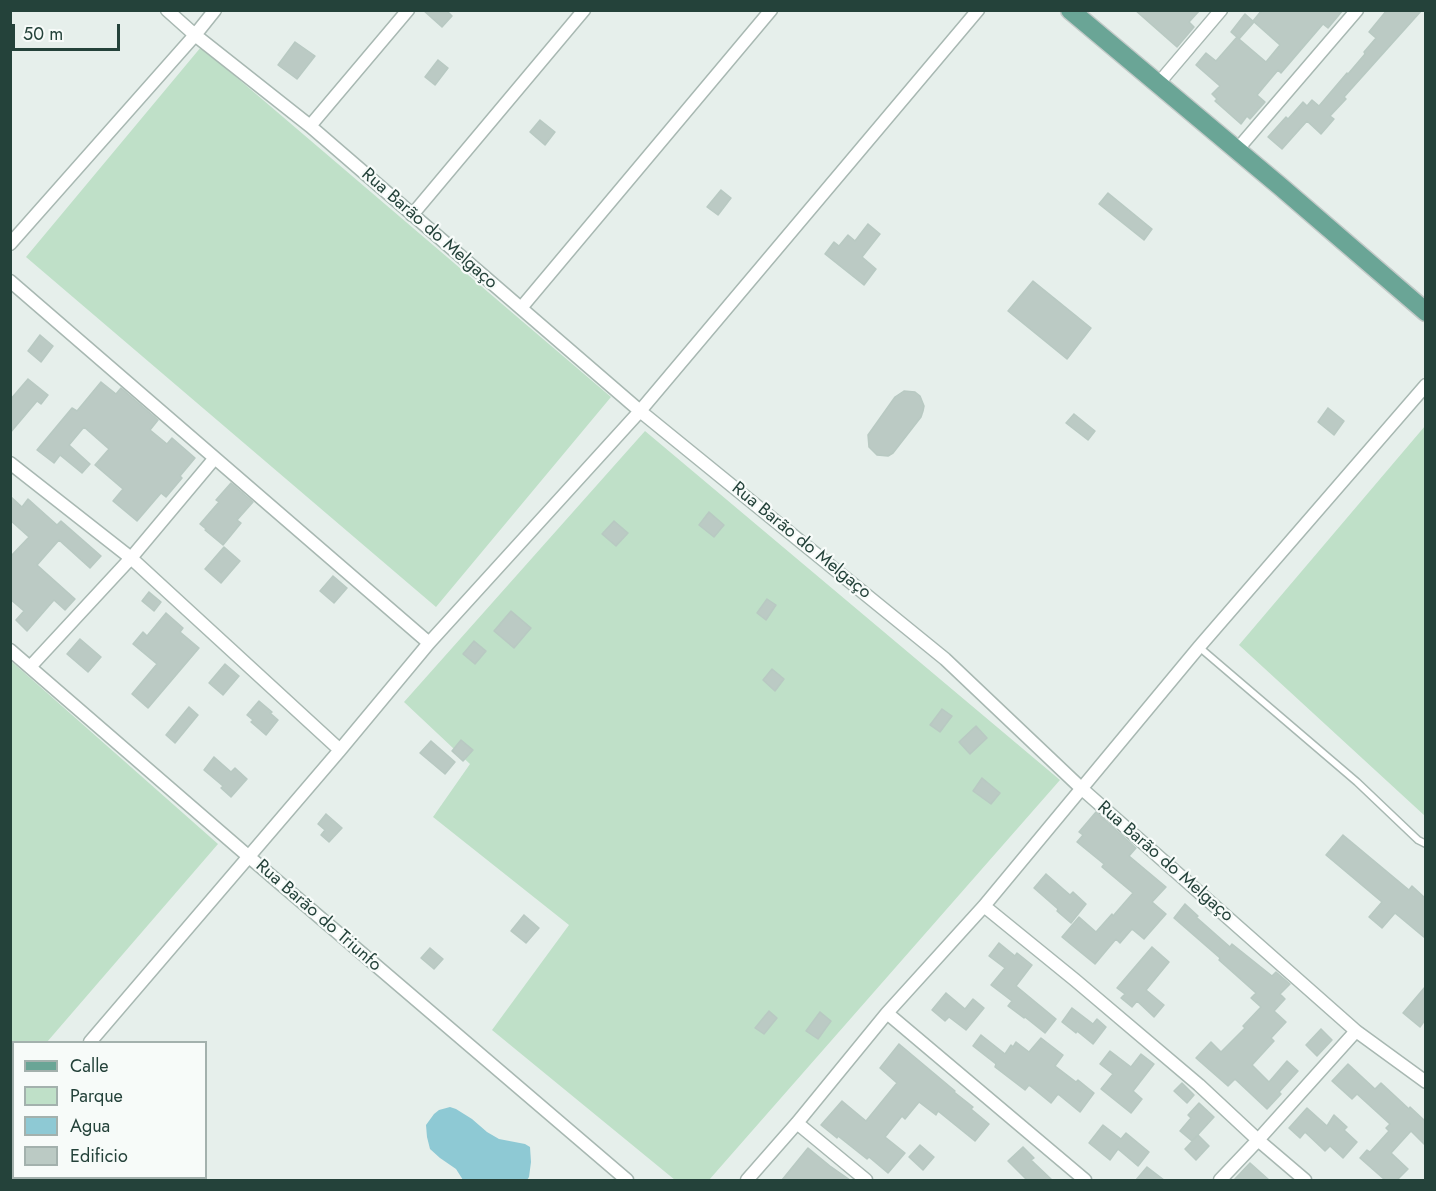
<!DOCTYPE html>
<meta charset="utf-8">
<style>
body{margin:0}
#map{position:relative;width:1436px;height:1191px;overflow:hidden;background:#e6efeb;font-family:Jost,sans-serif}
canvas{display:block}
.frame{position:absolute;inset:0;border:12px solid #24423a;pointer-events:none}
.legend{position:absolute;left:12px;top:1041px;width:195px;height:138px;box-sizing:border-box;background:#f7fbf9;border:2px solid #a3b1ad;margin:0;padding:8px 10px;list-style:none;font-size:18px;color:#24423a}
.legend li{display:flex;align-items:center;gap:12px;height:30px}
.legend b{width:30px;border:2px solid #a3b1ad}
.scale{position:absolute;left:12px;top:24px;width:108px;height:27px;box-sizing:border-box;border:3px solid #24423a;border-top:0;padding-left:8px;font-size:18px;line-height:21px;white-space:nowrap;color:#24423a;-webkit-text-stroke:4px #f7fbf9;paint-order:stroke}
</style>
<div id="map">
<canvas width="1436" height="1191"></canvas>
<div class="frame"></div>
<ul class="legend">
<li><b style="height:8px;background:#6aa596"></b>Calle</li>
<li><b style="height:16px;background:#bfe0c8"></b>Parque</li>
<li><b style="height:16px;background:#8ec9d4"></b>Agua</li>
<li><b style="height:16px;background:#bbcac4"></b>Edificio</li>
</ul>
<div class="scale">50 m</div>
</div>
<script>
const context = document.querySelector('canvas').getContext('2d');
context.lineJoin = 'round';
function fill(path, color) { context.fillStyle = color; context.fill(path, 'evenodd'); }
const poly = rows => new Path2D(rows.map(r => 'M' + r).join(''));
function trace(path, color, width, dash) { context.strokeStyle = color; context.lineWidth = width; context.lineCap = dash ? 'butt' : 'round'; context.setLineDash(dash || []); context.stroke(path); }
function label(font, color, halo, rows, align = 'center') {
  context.font = font + ' Jost,sans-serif'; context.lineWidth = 4.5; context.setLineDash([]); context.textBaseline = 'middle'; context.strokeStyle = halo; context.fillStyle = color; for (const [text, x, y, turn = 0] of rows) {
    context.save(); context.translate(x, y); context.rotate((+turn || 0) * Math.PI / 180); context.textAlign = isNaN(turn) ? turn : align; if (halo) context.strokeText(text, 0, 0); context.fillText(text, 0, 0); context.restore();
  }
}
fill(poly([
 [201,47,611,397,436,607,26,257],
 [1425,426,1425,816,1239,645],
 [645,431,1060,780,709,1180,675,1180,492,1030,569,925,433,817,470,764,404,702],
 [11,661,218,844,47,1042,14,1042,13,1082,11,1085]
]), '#bfe0c8');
fill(poly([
 [450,1107,456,1109,472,1119,487,1132,499,1139,525,1144,530,1147,531,1162,529,1177,527,1180,463,1180,456,1169,440,1158,430,1149,427,1137,426,1125,434,1114,439,1110]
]), '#8ec9d4');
const building = poly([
 [423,10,446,10,452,16,442,27,423,10],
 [1135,10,1200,10,1189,22,1194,27,1177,47,1135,10],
 [1262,10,1343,10,1328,28,1323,24,1281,73,1278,70,1257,95,1265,102,1250,119,1247,116,1241,124,1215,101,1217,99,1212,94,1220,86,1196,65,1206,53,1216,61,1237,37,1239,39,1231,32,1245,14,1254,22,1239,39,1266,62,1280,45,1253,21,1262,10],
 [1387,10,1422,10,1344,97,1346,99,1330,116,1334,119,1321,134,1307,121,1282,149,1268,137,1286,117,1288,119,1303,102,1307,106,1312,100,1319,106,1347,73,1348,74,1365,54,1364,52,1376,38,1369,32,1387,10],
 [295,42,315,56,297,79,278,65,295,42],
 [438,60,448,68,435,85,425,77,438,60],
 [540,120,555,132,545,145,530,132,540,120],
 [721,190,731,198,718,215,707,207,721,190],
 [1108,193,1152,229,1144,240,1099,204,1108,193],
 [868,224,880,234,862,257,876,269,864,285,825,254,834,242,839,246,848,235,855,241,868,224],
 [1033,281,1091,328,1067,359,1008,311,1033,281],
 [40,335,53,346,41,362,28,351,40,335],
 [28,379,48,395,41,404,37,401,10,433,10,400,28,379],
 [101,382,116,394,121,388,158,420,150,430,167,444,172,438,195,458,180,476,182,478,166,497,161,493,137,521,113,501,123,489,95,465,109,449,84,427,69,445,90,464,82,473,60,455,54,463,37,450,72,408,77,411,101,382],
 [904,391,915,392,920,396,924,406,923,411,921,417,893,453,888,456,877,455,869,447,868,435,895,397,904,391],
 [1328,408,1344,421,1334,435,1318,422,1328,408],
 [1074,414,1095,431,1088,440,1066,423,1074,414],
 [231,483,253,502,237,520,241,523,223,545,205,530,206,529,200,524,219,502,216,500,231,483],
 [10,496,22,507,28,499,57,525,61,521,101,556,90,568,59,540,37,565,75,599,65,610,54,600,27,631,16,620,24,611,10,599,10,557,29,537,10,520,10,496],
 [709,512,724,525,714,537,699,525,709,512],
 [614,521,628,533,616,546,602,534,614,521],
 [224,547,240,561,221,583,205,569,224,547],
 [333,576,347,588,334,603,320,591,333,576],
 [149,592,161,602,154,611,142,601,149,592],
 [767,599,776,605,766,620,757,613,767,599],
 [511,611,531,628,514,648,494,631,511,611],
 [166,613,183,628,180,632,199,648,148,708,132,694,157,664,133,644,143,632,147,636,166,613],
 [80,639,101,657,88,672,67,654,80,639],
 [474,641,486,651,475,664,463,654,474,641],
 [225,664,239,676,223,695,209,683,225,664],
 [772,669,784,679,775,691,763,680,772,669],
 [259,701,272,712,270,713,278,720,266,735,251,722,253,720,247,715,259,701],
 [189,707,198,715,175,743,166,735,189,707],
 [942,709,952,716,940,732,930,725,942,709],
 [976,726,987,738,970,754,959,742,976,726],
 [461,740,473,750,463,761,452,751,461,740],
 [431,741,455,762,445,774,420,753,431,741],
 [214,757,231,772,235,768,247,779,231,797,221,788,223,786,204,770,214,757],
 [982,778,1000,793,991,804,973,791,982,778],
 [1096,812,1136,848,1129,856,1166,887,1152,902,1166,914,1144,939,1132,929,1120,943,1116,939,1095,964,1062,937,1079,917,1096,932,1112,914,1113,916,1133,893,1102,867,1104,864,1077,842,1083,835,1079,832,1096,812],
 [326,814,342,828,329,842,321,835,325,830,318,824,326,814],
 [1343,835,1409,890,1412,886,1425,898,1425,938,1395,913,1382,928,1369,917,1382,902,1326,855,1343,835],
 [1046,874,1070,895,1073,892,1086,904,1071,923,1057,911,1058,909,1034,888,1046,874],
 [1185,904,1198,916,1196,917,1230,947,1232,944,1272,976,1276,972,1290,984,1280,994,1285,999,1274,1011,1286,1022,1271,1038,1274,1041,1252,1065,1269,1082,1287,1061,1298,1071,1279,1092,1281,1094,1267,1109,1235,1079,1228,1086,1196,1058,1211,1042,1221,1052,1245,1028,1243,1026,1261,1007,1251,998,1256,993,1219,960,1220,958,1174,918,1185,904],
 [524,915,539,928,526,943,511,931,524,915],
 [999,943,1015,956,1017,953,1032,965,1016,986,1056,1019,1045,1033,1025,1017,1024,1018,1008,1006,1012,1001,991,985,1005,968,989,956,999,943],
 [1152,947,1169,962,1146,990,1164,1005,1154,1017,1137,1001,1132,1007,1121,998,1125,994,1117,988,1152,947],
 [430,948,443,959,434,969,421,958,430,948],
 [1425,987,1425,1020,1420,1027,1403,1013,1425,987],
 [946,993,965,1009,973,999,984,1008,966,1030,949,1017,945,1021,932,1010,946,993],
 [1072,1008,1093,1024,1097,1019,1106,1027,1093,1044,1077,1031,1076,1033,1062,1022,1072,1008],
 [769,1011,777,1018,764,1034,755,1028,769,1011],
 [820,1012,831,1021,818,1039,806,1031,820,1012],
 [1321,1029,1332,1040,1317,1056,1306,1045,1321,1029],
 [981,1035,1005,1054,1011,1045,1013,1047,1016,1042,1029,1052,1041,1038,1063,1055,1055,1066,1076,1082,1078,1080,1094,1093,1080,1112,1058,1094,1051,1103,1029,1085,1025,1090,995,1067,996,1064,973,1046,981,1035],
 [899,1044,955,1091,954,1092,973,1107,971,1109,989,1124,975,1141,938,1111,936,1115,919,1102,905,1119,902,1116,885,1137,905,1153,888,1173,869,1157,867,1159,838,1136,837,1138,821,1125,842,1101,866,1121,897,1083,880,1068,899,1044],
 [1110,1051,1131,1067,1141,1054,1154,1064,1133,1091,1142,1099,1131,1113,1101,1089,1113,1074,1100,1064,1110,1051],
 [1348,1064,1375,1089,1381,1083,1409,1109,1410,1107,1425,1121,1425,1145,1411,1131,1391,1153,1408,1169,1397,1180,1385,1180,1360,1158,1367,1150,1370,1152,1389,1131,1386,1128,1390,1124,1357,1094,1352,1099,1332,1081,1348,1064],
 [1182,1083,1194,1095,1187,1103,1174,1091,1182,1083],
 [1199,1103,1214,1117,1192,1141,1180,1131,1191,1118,1188,1115,1199,1103],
 [1307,1108,1327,1126,1334,1115,1347,1127,1344,1130,1357,1142,1343,1158,1330,1146,1325,1151,1305,1132,1300,1138,1289,1128,1307,1108],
 [1103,1125,1121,1139,1126,1133,1149,1152,1138,1166,1118,1149,1110,1160,1089,1143,1103,1125],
 [1198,1135,1209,1146,1196,1160,1185,1149,1198,1135],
 [920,1145,934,1157,923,1170,909,1157,920,1145],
 [1023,1147,1034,1158,1031,1160,1052,1180,1027,1180,1008,1161,1023,1147],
 [808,1148,830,1166,850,1180,782,1180,808,1148],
 [1250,1163,1269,1180,1234,1180,1250,1163],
 [1147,1167,1164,1180,1136,1180,1147,1167]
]);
fill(building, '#bbcac4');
trace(building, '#b8c9c2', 1.5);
const service = poly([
 [1199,647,1357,782,1418,840,1426,844]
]);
const minor = poly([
 [167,10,195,35,310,126,640,411,945,659,1081,788,1356,1031,1426,1082],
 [1158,84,1221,10],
 [310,126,408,10],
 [1236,151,1357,10],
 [412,215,584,10],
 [10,244,195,35,215,10],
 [10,281,429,643],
 [521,308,771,10],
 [10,463,131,558,340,750],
 [10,650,248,856,627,1180],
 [30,667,131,558,214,459],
 [984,906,1075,980,1199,1085,1258,1140,1305,1180],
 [887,1013,1085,1180],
 [90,1042,340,750,429,643,640,411,978,10],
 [797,1123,866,1180],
 [10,1136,14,1133],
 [747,1180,797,1123,887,1013,984,906,1199,647,1426,385],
 [1220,1180,1258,1140,1356,1031]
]);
const primary = poly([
 [1070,10,1281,187,1426,312]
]);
trace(service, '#a8b8b2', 9);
trace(minor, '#a8b8b2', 15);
trace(primary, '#c2cac8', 21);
trace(service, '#fff', 6);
trace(minor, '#fff', 12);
trace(primary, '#6aa596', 18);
label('18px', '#24423a', '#f7fbf9', [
 ["Rua Barão do Melgaço",429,229,41],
 ["Rua Barão do Melgaço",801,541,39],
 ["Rua Barão do Melgaço",1165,862,41],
 ["Rua Barão do Triunfo",318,916,41]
]);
</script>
